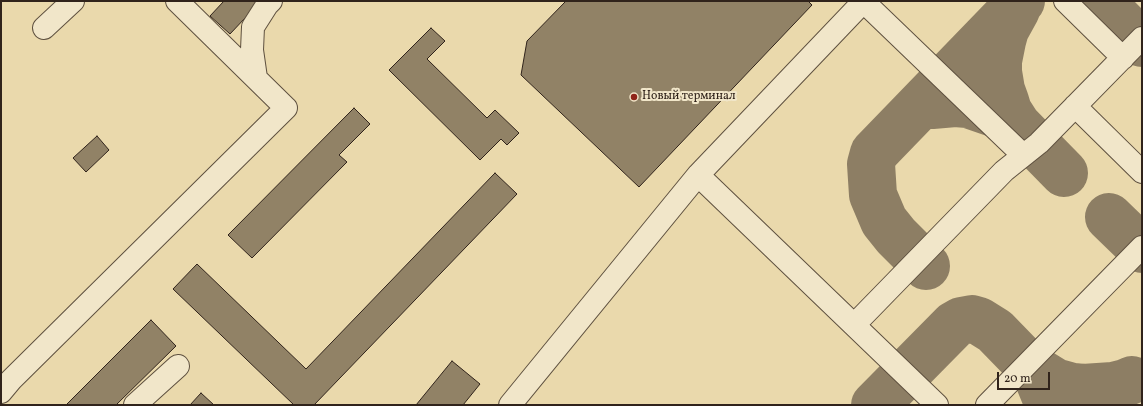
<!DOCTYPE html>
<meta charset="utf-8">
<style>
body{margin:0}
#map{position:relative;width:1143px;height:406px;overflow:hidden;background:#ead9ac;font-family:Vollkorn,serif}
canvas{display:block}
.frame{position:absolute;inset:0;border:2px solid #30231b;pointer-events:none}
.scale{position:absolute;left:997px;top:372px;width:53px;height:18px;box-sizing:border-box;border:2px solid #30231b;border-top:0;padding-left:5px;font-size:12px;line-height:14px;white-space:nowrap;color:#30231b;-webkit-text-stroke:3px #f1e6c9;paint-order:stroke}
</style>
<div id="map">
<canvas width="1143" height="406"></canvas>
<div class="frame"></div>
<div class="scale">20 m</div>
</div>
<script>
const context = document.querySelector('canvas').getContext('2d');
context.lineJoin = 'round';
const poly = rows => new Path2D(rows.map(r => 'M' + r).join(''));
function trace(path, color, width, dash) { context.strokeStyle = color; context.lineWidth = width; context.lineCap = dash ? 'butt' : 'round'; context.setLineDash(dash || []); context.stroke(path); }
function fill(path, color) { context.fillStyle = color; context.fill(path, 'evenodd'); }
function label(font, color, halo, rows, align = 'center') {
  context.font = font + ' Vollkorn,serif'; context.lineWidth = 4; context.setLineDash([]); context.textBaseline = 'middle'; context.strokeStyle = halo; context.fillStyle = color; for (const [text, x, y, turn = 0] of rows) {
    context.save(); context.translate(x, y); context.rotate((+turn || 0) * Math.PI / 180); context.textAlign = isNaN(turn) ? turn : align; if (halo) context.strokeText(text, 0, 0); context.fillText(text, 0, 0); context.restore();
  }
}
trace(poly([
 [1090,1,1099,5,1117,18,1142,43],
 [1016,10,1005,30,1002,41,998,61,998,72,1001,90,1005,101,1008,111,1017,125],
 [932,105,955,103,968,104,994,113,1005,118,1017,125,1064,173],
 [1109,217,1142,249],
 [926,266,896,236,884,221,873,195,871,164,874,153,1021,1],
 [1029,366,1055,382,1073,387,1083,388,1113,386,1125,383,1132,380],
 [875,405,954,325,961,321,972,319,979,321,995,331,1029,366,1038,378,1049,405]
]), '#8d7e64', 48);
const building = poly([
 [224,1,261,1,230,34,210,16,224,1],
 [566,1,808,1,812,5,639,187,521,75,527,41,566,1],
 [431,28,445,41,427,59,487,118,495,110,519,133,507,145,501,139,480,160,389,70,431,28],
 [354,108,370,124,339,155,347,162,252,258,228,235,354,108],
 [97,136,109,150,86,172,73,158,97,136],
 [495,173,517,194,314,405,294,405,173,289,197,264,306,369,495,173],
 [151,320,176,346,116,405,66,405,151,320],
 [452,361,480,384,463,405,416,405,452,361],
 [201,393,214,405,190,405,201,393]
]);
fill(building, '#918266');
trace(building, '#30231b', 1);
const minor = poly([
 [1065,1,1123,58],
 [864,2,1023,155],
 [44,28,73,1],
 [256,78,252,50,253,27,267,5,271,1],
 [1075,106,1142,172],
 [698,175,937,405],
 [854,325,1004,171,1039,143,1142,38],
 [1,392,11,380,286,108,177,1],
 [135,405,178,366],
 [510,405,698,175,864,1],
 [987,405,1142,247]
]);
trace(minor, '#5e503f', 24);
trace(minor, '#f1e6c9', 22);
for (const [x, y, r, color] of [
 [634,97,4,"#8f2418"]
]) { const dot = new Path2D(); dot.arc(x, y, r, 0, 2 * Math.PI); context.fillStyle = color; context.fill(dot); trace(dot, '#f1e6c9', 1.5); }
label('12px', '#30231b', '#f1e6c9', [
 ["Новый терминал",642,97]
], 'left');
</script>
